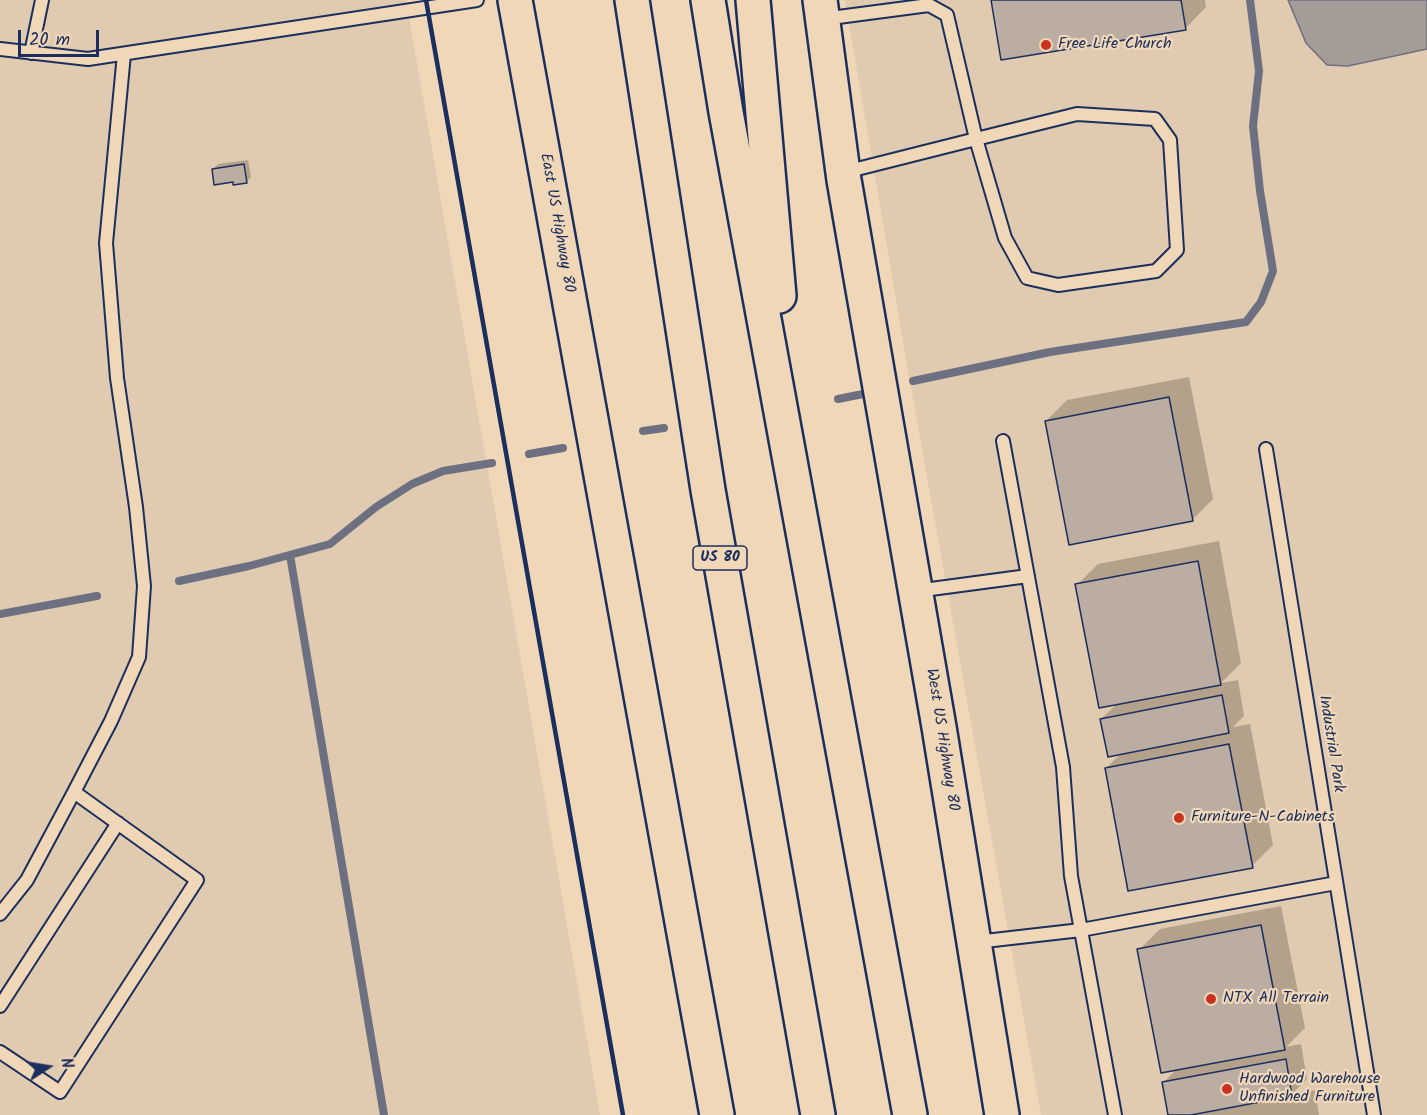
<!DOCTYPE html>
<style>
body{margin:0}
#map{position:relative;width:1427px;height:1115px;overflow:hidden;background:#f0d7b7;font-family:Kalam,sans-serif}
canvas{display:block}
.north{position:absolute;left:18px;top:1037px;width:60px;height:60px;-webkit-text-stroke:4px #f0d7b7;paint-order:stroke;rotate:78deg;font-size:16px;font-weight:700;line-height:24px;text-align:center;color:#1b2f5e}
.north::after{content:'';display:block;margin:auto;width:21px;height:27px;background:#1b2f5e;clip-path:polygon(50% 0,100% 100%,50% 72%,0 100%)}
.scale{position:absolute;left:18px;top:30px;width:81px;height:27px;box-sizing:border-box;border:3px solid #1b2f5e;border-top:0;padding-left:8px;font-size:18px;line-height:21px;white-space:nowrap;color:#1b2f5e;-webkit-text-stroke:4px #f0d7b7;paint-order:stroke}
</style>
<div id="map">
<canvas width="1427" height="1115"></canvas>
<div class="north">N</div>
<div class="scale">20 m</div>
</div>
<script>
const context = document.querySelector('canvas').getContext('2d');
context.lineJoin = 'round';
function fill(path, color) { context.fillStyle = color; context.fill(path, 'evenodd'); }
const poly = rows => new Path2D(rows.map(r => 'M' + r).join(''));
function trace(path, color, width, dash) { context.strokeStyle = color; context.lineWidth = width; context.lineCap = dash ? 'butt' : 'round'; context.setLineDash(dash || []); context.stroke(path); }
function label(font, color, halo, rows, align = 'center') {
  context.font = font + ' Kalam,sans-serif'; context.lineWidth = 4.5; context.setLineDash([]); context.textBaseline = 'middle'; context.strokeStyle = halo; context.fillStyle = color; for (const [text, x, y, turn = 0] of rows) {
    context.save(); context.translate(x, y); context.rotate((+turn || 0) * Math.PI / 180); context.textAlign = isNaN(turn) ? turn : align; if (halo) context.strokeText(text, 0, 0); context.fillText(text, 0, 0); context.restore();
  }
}
fill(poly([
 [0,0,406,0,600,1115,0,1115],
 [845,0,1427,0,1427,1115,1041,1115,907,365]
]), '#e0cab0');
const water = poly([
 [1288,0,1427,0,1427,49,1348,66,1327,65,1306,43,1288,0]
]);
fill(water, '#a49c97');
trace(water, '#6d7080', 1.5);
fill(poly([
 [993,0,1205,0,1206,7,1186,28],
 [248,160,251,177,246,182,234,181,213,169,218,164],
 [1189,377,1213,499,1192,520,1046,421,1067,400],
 [1219,541,1241,663,1221,683,1238,680,1244,716,1233,727,1250,724,1273,845,1252,866,1106,768,1122,753,1101,719,1118,703,1077,585,1098,564],
 [1281,906,1305,1028,1286,1047,1301,1044,1307,1079,1293,1093,1315,1090,1319,1115,1170,1115,1164,1082,1177,1069,1139,950,1160,929]
]), '#0003');
trace(poly([
 [913,381,1050,352,1246,322,1261,302,1273,271,1260,191,1253,126,1259,71,1250,0],
 [838,399,868,393],
 [643,431,664,428],
 [529,454,563,448],
 [290,555,384,1115],
 [179,581,249,566,330,544,376,507,412,484,443,471,492,463],
 [0,614,97,596]
]), '#6d7080', 8);
const building = poly([
 [991,0,1181,0,1186,30,1001,60,991,0],
 [244,164,247,183,233,185,233,182,214,185,212,169,244,164],
 [1169,397,1193,521,1069,545,1045,421,1169,397],
 [1198,561,1221,685,1099,708,1075,584,1198,561],
 [1222,695,1229,733,1108,757,1100,719,1222,695],
 [1229,744,1253,868,1128,891,1105,768,1229,744],
 [1261,925,1285,1050,1161,1073,1137,949,1261,925],
 [1286,1059,1292,1096,1191,1115,1168,1115,1162,1082,1286,1059]
]);
fill(building, '#bbada1');
trace(building, '#1b2f5e', 1.5);
const lane = poly([
 [823,19,929,5,947,15,976,139,1005,238,1027,278,1058,285,1156,271,1177,250,1170,140,1155,119,1077,114,976,139,845,172],
 [0,49,88,59,477,0],
 [31,53,42,0],
 [1003,441,1063,767,1071,876,1115,1115],
 [1266,449,1374,1115],
 [916,591,1028,576],
 [0,914,27,880,74,792,111,721,139,657,144,586,136,507,117,378,106,243,124,54],
 [976,942,1081,930,1336,883],
 [0,1006,118,823],
 [0,1052,60,1092,197,880,74,792]
]);
const secondary = poly([
 [515,0,717,1115],
 [820,0,844,180,939,727,1002,1115]
]);
const highway = poly([
 [632,0,708,490,818,1115],
 [708,0,726,112,910,1115],
 [753,0,779,296]
]);
trace(lane, '#1b2f5e', 16);
trace(secondary, '#1b2f5e', 38);
trace(highway, '#1b2f5e', 38);
trace(lane, '#f0d7b7', 12);
trace(secondary, '#f0d7b7', 33);
trace(highway, '#f0d7b7', 33);
trace(poly([
 [426,0,623,1115]
]), '#1b2f5e', 4.5);
for (const [x, y, r, color] of [
 [1046,45,6,"#c8321e"],
 [1179,818,6,"#c8321e"],
 [1211,999,6,"#c8321e"],
 [1227,1089,6,"#c8321e"]
]) { const dot = new Path2D(); dot.arc(x, y, r, 0, 2 * Math.PI); context.fillStyle = color; context.fill(dot); trace(dot, '#f0d7b7', 2); }
for (const [x, y, w] of [
 [720,558,54]
]) { const box = new Path2D(); box.roundRect(x - w / 2, y - 12, w, 24, 4.5); context.fillStyle = '#f0d7b7'; context.fill(box); trace(box, '#1b2f5e', 1.5); }
label('bold 15px', '#1b2f5e', null, [
 ["US 80",720,558]
]);
label('16px', '#1b2f5e', '#f0d7b7', [
 ["Free Life Church",1058,45],
 ["Furniture-N-Cabinets",1191,818],
 ["NTX All Terrain",1223,999],
 ["Hardwood Warehouse",1239,1080],
 ["Unfinished Furniture",1239,1098]
], 'left');
label('16px', '#1b2f5e', '#f0d7b7', [
 ["East US Highway 80",556,223,80],
 ["West US Highway 80",941,740,81],
 ["Industrial Park",1330,744,81]
]);
</script>
